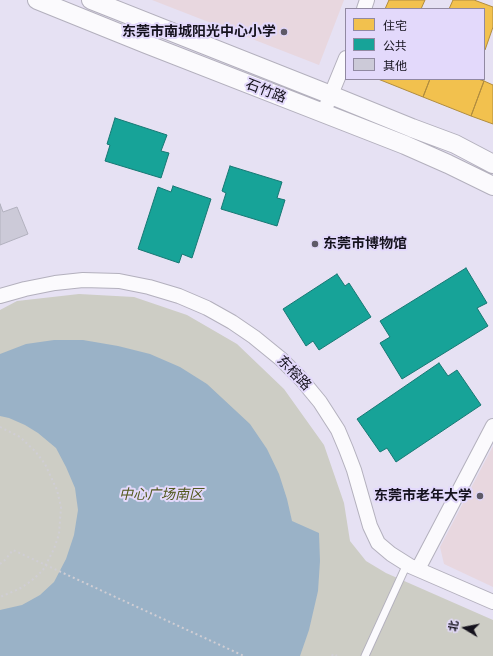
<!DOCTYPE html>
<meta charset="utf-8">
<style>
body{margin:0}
#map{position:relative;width:493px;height:656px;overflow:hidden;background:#e6e1f3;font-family:"Crimson Pro","Noto Sans SC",serif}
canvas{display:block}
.legend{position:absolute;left:345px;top:8px;width:140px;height:72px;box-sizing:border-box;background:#e3d9fb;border:1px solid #9189a2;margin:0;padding:5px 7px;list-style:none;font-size:12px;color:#15121d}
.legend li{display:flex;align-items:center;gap:8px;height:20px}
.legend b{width:20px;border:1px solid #9189a2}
.north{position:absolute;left:445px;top:608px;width:40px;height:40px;-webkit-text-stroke:3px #e3d9fb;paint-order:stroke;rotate:280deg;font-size:11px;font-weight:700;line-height:16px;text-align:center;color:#15121d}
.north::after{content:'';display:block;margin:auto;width:14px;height:18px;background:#15121d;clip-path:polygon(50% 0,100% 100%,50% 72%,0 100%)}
</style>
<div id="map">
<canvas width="493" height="656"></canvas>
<ul class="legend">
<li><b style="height:11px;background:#f2c14e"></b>住宅</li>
<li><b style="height:11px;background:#17a398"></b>公共</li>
<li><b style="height:11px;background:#cccad8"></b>其他</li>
</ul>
<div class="north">北</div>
</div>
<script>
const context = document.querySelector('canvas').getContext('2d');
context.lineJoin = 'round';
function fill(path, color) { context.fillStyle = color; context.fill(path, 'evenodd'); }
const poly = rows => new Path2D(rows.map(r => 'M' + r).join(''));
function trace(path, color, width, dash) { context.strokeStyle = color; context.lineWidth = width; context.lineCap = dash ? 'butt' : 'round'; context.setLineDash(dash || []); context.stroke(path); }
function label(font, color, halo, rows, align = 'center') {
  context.font = font + ' "Crimson Pro","Noto Sans SC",serif'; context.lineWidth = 4; context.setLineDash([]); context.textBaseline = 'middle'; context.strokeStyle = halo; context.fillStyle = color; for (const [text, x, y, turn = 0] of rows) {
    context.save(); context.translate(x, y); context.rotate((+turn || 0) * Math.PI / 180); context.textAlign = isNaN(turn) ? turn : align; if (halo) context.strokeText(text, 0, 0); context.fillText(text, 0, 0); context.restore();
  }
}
fill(poly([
 [152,0,344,0,319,65],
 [493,446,493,587,444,564,440,547]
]), '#e8d7df');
fill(poly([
 [79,294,134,297,187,315,237,344,284,389,324,445,344,503,350,541,366,561,386,573,493,620,493,656,0,656,0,310,17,301]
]), '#cdcdc5');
fill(poly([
 [54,340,83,340,118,346,150,354,180,367,207,384,250,424,267,449,279,474,287,499,292,521,319,533,320,561,318,591,309,630,300,656,0,656,0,610,22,605,40,595,54,582,66,559,74,535,78,510,75,488,66,467,56,448,38,433,25,425,9,418,0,416,0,354,26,344]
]), '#9ab2c7');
const homes = poly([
 [389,0,425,0,421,9,385,9,389,0],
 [453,0,474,0,493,7,493,27,485,50,484,49,484,9,449,9,453,0],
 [378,79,430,79,423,97,378,79],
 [430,79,478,79,484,81,471,116,423,97,430,79],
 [484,81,493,85,493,124,471,116,484,81]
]);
fill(homes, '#f2c14e');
trace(homes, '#b08c3f', 1);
const public = poly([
 [115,118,167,135,161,151,169,153,161,178,105,161,110,145,107,144,115,118],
 [230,166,282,182,277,198,285,200,277,226,221,209,226,193,222,191,230,166],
 [173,186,211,199,192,258,182,254,179,263,138,249,158,187,171,192,173,186],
 [466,268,487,303,477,308,488,326,402,379,380,343,390,337,380,321,466,268],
 [337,274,345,286,349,283,371,317,319,350,313,341,306,346,283,309,337,274],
 [439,363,448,376,457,370,481,405,396,462,387,448,380,452,357,419,439,363]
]);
fill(public, '#17a398');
trace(public, '#167873', 1);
const building = poly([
 [0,204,3,212,17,207,28,234,0,245,0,204]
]);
fill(building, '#cccad8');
trace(building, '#b2b1be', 1);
const service = poly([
 [365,656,407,564]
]);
const minor = poly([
 [364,9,367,0],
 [323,114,346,58],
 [0,296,25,289,55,283,83,280,119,281,149,287,179,296,207,308,232,322,254,337,281,359,301,379,320,402,338,430,346,449,354,470,370,526,378,543,391,554,410,566,493,602],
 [418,569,493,426]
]);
const tertiary = poly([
 [37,0,146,44,405,145,448,164,493,186],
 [91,0,331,95,412,128,455,144,493,164]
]);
trace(service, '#b3b0bd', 9);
trace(minor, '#b3b0bd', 16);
trace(tertiary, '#b3b0bd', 20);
trace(poly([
 [0,427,20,437,35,451,45,464,57,490,61,507,59,534,54,549,43,570,39,574,31,581,19,589,0,597],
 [0,564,5,560,13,550,244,656],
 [332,656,333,654,337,656]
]), '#d0ced4', 2, [2, 3]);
trace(service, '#fbfafd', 7);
trace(minor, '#fbfafd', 14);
trace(tertiary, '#fbfafd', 18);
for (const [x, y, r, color] of [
 [284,32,4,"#5e5a68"],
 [315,244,4,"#5e5a68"],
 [480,496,4,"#5e5a68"]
]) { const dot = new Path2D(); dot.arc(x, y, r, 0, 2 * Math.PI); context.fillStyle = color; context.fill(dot); trace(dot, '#e3d9fb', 1.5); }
label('bold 14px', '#15121d', '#e3d9fb', [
 ["东莞市南城阳光中心小学",276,32],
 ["东莞市博物馆",323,244,"left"],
 ["东莞市老年大学",472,496]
], 'right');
label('14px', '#15121d', '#e3d9fb', [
 ["石竹路",266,91,21],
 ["东榕路",294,373,46]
]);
label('italic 14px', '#53591d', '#e3d9fb', [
 ["中心广场南区",161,495]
]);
</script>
